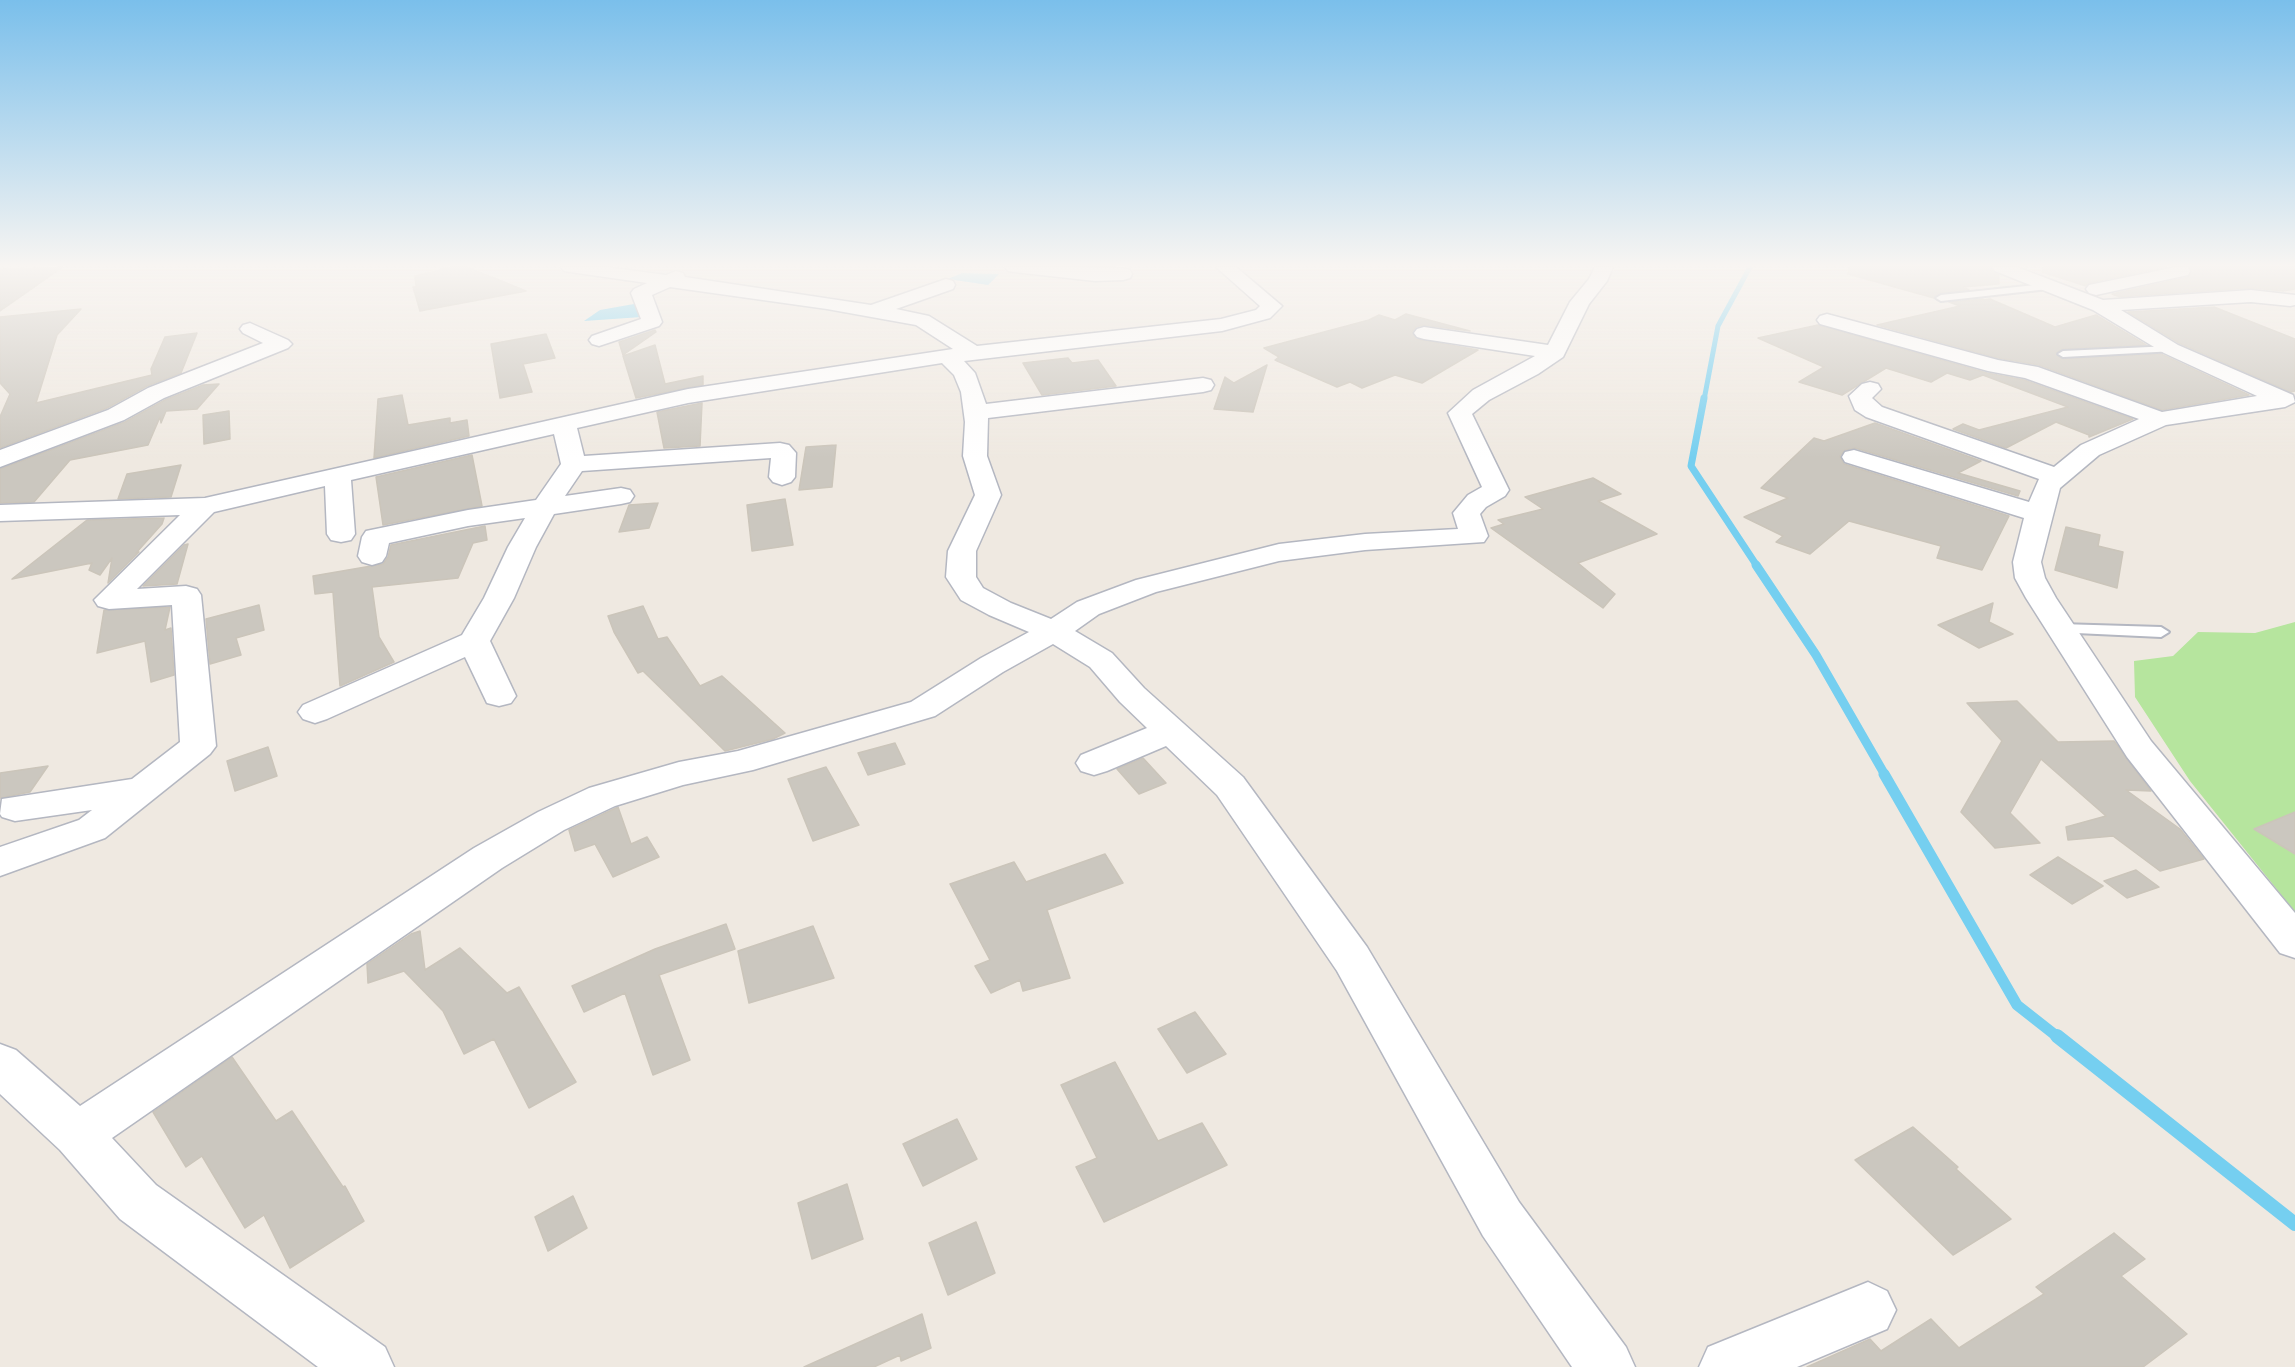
<!DOCTYPE html>
<style>
body{margin:0}
canvas{display:block;background:#efe9e1}
</style>
<canvas width="2295" height="1367"></canvas>
<script>
const context = document.querySelector('canvas').getContext('2d');
context.lineJoin = 'round';
function fill(path, color) { context.fillStyle = color; context.fill(path, 'evenodd'); }
const poly = rows => new Path2D(rows.map(r => 'M' + r).join(''));
function trace(path, color, width, dash) { context.strokeStyle = color; context.lineWidth = width; context.lineCap = dash ? 'butt' : 'round'; context.setLineDash(dash || []); context.stroke(path); }
fill(poly([
 [2295,622,2295,912,2190,781,2135,697,2134,661,2173,656,2198,632,2255,633]
]), '#b6e59e');
fill(poly([
 [962,273,999,274,988,285,948,279],
 [634,304,656,316,584,321,600,310]
]), '#75cff0');
trace(poly([
 [1704,400,1718,326,1750,267]
]), '#75cff0', 5);
trace(poly([
 [1704,398,1691,466,1757,566]
]), '#75cff0', 7);
trace(poly([
 [1756,565,1816,655,1885,775]
]), '#75cff0', 9);
trace(poly([
 [1884,774,2017,1005,2059,1038]
]), '#75cff0', 11);
trace(poly([
 [2057,1036,2295,1224]
]), '#75cff0', 14);
const building = poly([
 [63,267,0,311,0,269,63,267],
 [451,267,467,267,526,291,420,311,413,287,416,287,415,276,451,267],
 [1849,267,1990,267,1993,272,1999,275,1999,284,1963,287,1969,290,1941,293,1934,298,1848,274,1849,267],
 [2043,267,2167,267,2089,283,2086,286,2042,272,2043,267],
 [2190,267,2295,267,2295,289,2283,291,2251,288,2120,297,2112,294,2188,277,2192,272,2190,267],
 [1983,299,1982,300,1990,299,2055,327,2096,315,2146,345,2063,349,2056,353,2062,359,2161,354,2249,395,2162,410,2039,365,1998,358,1877,325,1960,306,1949,302,1983,299],
 [2214,307,2295,339,2295,391,2291,392,2179,343,2128,312,2214,307],
 [81,309,57,335,36,403,152,375,151,369,165,337,197,333,181,373,147,386,107,408,0,448,0,417,10,394,0,383,0,317,81,309],
 [1406,314,1470,331,1423,325,1416,327,1412,332,1416,339,1478,350,1422,383,1395,375,1362,388,1350,382,1337,387,1275,360,1279,357,1264,348,1369,320,1379,315,1395,320,1406,314],
 [1818,325,1987,373,2024,380,2133,419,2089,437,2089,435,2056,422,2006,448,1953,429,1963,424,1979,430,2068,407,1983,375,1970,380,1947,373,1931,382,1886,368,1842,395,1799,382,1824,367,1758,338,1818,325],
 [655,330,656,332,623,355,619,342,655,330],
 [546,334,555,358,523,364,532,392,500,398,491,344,546,334],
 [655,345,665,384,703,376,703,385,636,398,623,356,655,345],
 [1068,358,1072,363,1098,360,1116,386,1042,395,1023,363,1068,358],
 [1267,365,1253,412,1214,409,1225,377,1234,383,1267,365],
 [219,384,197,409,166,411,161,423,160,417,148,445,70,460,34,502,0,503,0,469,125,422,165,400,203,385,219,384],
 [402,395,408,425,450,418,450,423,467,420,469,436,374,458,378,399,402,395],
 [702,403,700,446,664,448,657,412,702,403],
 [229,411,230,439,204,444,203,415,229,411],
 [1875,423,1981,461,1958,473,2020,491,2018,496,1855,448,1845,450,1840,456,1844,464,2009,516,1982,570,1937,558,1941,546,1849,521,1810,554,1776,542,1783,536,1744,517,1788,498,1761,488,1814,438,1824,441,1875,423],
 [836,445,832,487,799,490,806,447,836,445],
 [472,455,482,506,383,525,376,477,472,455],
 [181,465,171,497,118,499,127,474,181,465],
 [1593,478,1621,494,1598,501,1657,534,1578,563,1615,594,1603,608,1491,528,1504,524,1498,520,1543,509,1525,497,1593,478],
 [785,499,793,545,752,551,747,505,785,499],
 [658,503,649,528,619,532,629,505,658,503],
 [164,518,162,524,136,553,139,552,108,583,112,558,100,575,89,570,92,563,12,579,87,520,164,518],
 [485,526,487,540,473,543,458,578,372,587,379,637,394,662,340,686,333,592,315,594,313,576,383,564,388,557,391,545,485,526],
 [2066,527,2100,535,2098,546,2123,552,2117,588,2055,570,2066,527],
 [188,544,177,584,143,586,184,545,188,544],
 [1993,603,1989,622,2013,634,1979,648,1938,625,1993,603],
 [259,605,264,630,236,638,241,655,210,664,206,619,259,605],
 [643,606,658,639,667,637,700,686,722,676,785,733,773,739,725,751,643,671,638,673,614,632,608,616,643,606],
 [170,607,165,630,171,628,174,675,151,682,145,641,97,653,104,610,170,607],
 [2017,701,2058,742,2114,741,2151,791,2126,790,2180,829,2204,859,2160,871,2113,836,2068,840,2066,827,2106,816,2041,759,2010,813,2040,843,1995,848,1961,812,2002,741,1967,703,2017,701],
 [895,743,905,764,868,775,858,753,895,743],
 [268,747,277,776,235,791,227,761,268,747],
 [1143,758,1166,783,1139,794,1117,769,1143,758],
 [48,766,30,792,0,798,0,773,48,766],
 [826,767,859,825,813,841,788,779,826,767],
 [618,807,631,844,647,837,659,857,613,877,595,844,575,851,569,830,618,807],
 [2295,812,2295,854,2254,829,2295,812],
 [1105,854,1123,883,1047,910,1070,978,1023,991,1020,980,991,993,975,966,990,960,950,884,1014,862,1026,882,1105,854],
 [2058,857,2103,886,2072,904,2030,875,2058,857],
 [2136,870,2159,887,2127,898,2104,881,2136,870],
 [726,924,735,949,659,975,690,1060,653,1075,625,993,584,1012,572,986,655,949,726,924],
 [813,926,834,978,749,1003,738,951,813,926],
 [420,931,425,970,460,948,507,993,519,987,576,1082,529,1108,494,1039,464,1054,443,1011,404,971,368,983,367,964,411,934,420,931],
 [1195,1012,1226,1054,1187,1073,1158,1029,1195,1012],
 [232,1057,276,1121,292,1111,343,1187,345,1186,364,1221,290,1268,264,1215,245,1228,202,1156,186,1167,153,1112,232,1057],
 [1115,1062,1158,1141,1202,1123,1227,1165,1104,1222,1076,1167,1097,1158,1061,1085,1115,1062],
 [957,1119,977,1159,923,1186,903,1144,957,1119],
 [1913,1127,1958,1167,1956,1169,2011,1219,1953,1255,1855,1160,1913,1127],
 [847,1184,863,1239,812,1259,798,1203,847,1184],
 [573,1196,587,1228,548,1251,535,1217,573,1196],
 [976,1222,995,1273,948,1295,929,1243,976,1222],
 [2114,1233,2145,1259,2121,1276,2187,1334,2143,1367,1807,1367,1870,1339,1881,1351,1931,1319,1959,1348,2044,1294,2036,1287,2114,1233],
 [922,1314,931,1348,901,1361,900,1355,874,1367,804,1367,922,1314]
]);
fill(building, '#cbc7bf');
trace(building, '#cbc5ba', 1.5);
const lane = poly([
 [2054,283,2059,286,2057,288,1941,301,1936,298,1941,295,2054,283],
 [2171,346,2176,349,2175,351,2063,357,2058,354,2063,351,2171,346],
 [2060,624,2161,627,2169,632,2161,637,2055,632,2052,629,2055,626,2060,624]
]);
const street = poly([
 [561,267,606,267,666,275,676,271,683,273,685,277,871,305,946,279,953,281,955,285,953,289,896,309,929,316,977,346,1221,319,1256,310,1260,306,1216,267,1236,267,1282,306,1270,318,1222,331,964,361,975,373,986,404,1203,378,1211,380,1214,385,1211,390,1203,392,988,418,987,456,1001,495,976,551,976,577,983,588,1011,603,1051,619,1077,602,1136,580,1279,544,1365,534,1458,529,1453,513,1468,495,1482,487,1448,413,1473,390,1535,356,1424,339,1417,337,1414,333,1417,329,1424,327,1548,345,1570,302,1589,279,1595,267,1613,267,1607,281,1589,304,1563,357,1538,374,1489,400,1472,414,1509,490,1505,496,1486,507,1480,514,1488,536,1484,542,1365,550,1279,561,1156,592,1099,614,1075,631,1112,653,1144,688,1243,777,1367,947,1519,1202,1626,1347,1635,1367,1572,1367,1483,1236,1337,971,1217,795,1166,746,1107,771,1094,775,1081,771,1076,763,1081,755,1147,728,1120,702,1090,667,1053,644,1003,672,935,716,753,770,683,785,615,806,564,830,502,868,112,1138,156,1185,385,1347,394,1367,318,1367,120,1219,60,1150,0,1094,0,1044,16,1050,80,1106,474,848,538,812,589,788,679,762,738,751,911,702,981,658,1029,632,989,615,961,600,946,577,948,551,975,495,963,456,965,422,961,392,954,375,942,363,688,403,577,428,584,456,780,443,789,445,796,453,795,477,791,482,782,485,773,482,769,477,771,458,582,471,565,496,621,488,630,490,634,496,630,502,621,504,554,514,536,547,514,598,490,641,516,696,511,703,499,706,487,703,465,657,327,719,315,723,303,719,298,712,303,705,462,635,484,598,508,547,525,518,468,526,389,543,386,556,382,562,372,565,362,562,358,556,362,537,366,531,468,510,536,500,561,464,554,434,351,480,355,534,351,540,341,542,331,540,327,534,325,486,214,512,137,589,186,586,197,589,201,595,216,746,210,754,105,838,0,876,0,847,79,820,92,810,15,821,2,817,0,814,2,799,132,779,180,742,172,605,109,609,98,606,94,600,180,515,0,521,0,505,205,498,688,389,953,349,916,325,827,309,670,287,652,295,662,322,659,326,599,346,592,344,589,340,592,336,641,319,631,293,634,289,647,283,570,272,564,271,561,267],
 [1005,267,1123,268,1130,270,1132,274,1130,278,1123,280,1095,281,1014,272,1008,271,1005,267],
 [1992,267,2017,267,2103,300,2251,290,2295,295,2295,305,2290,306,2251,302,2121,310,2178,345,2293,395,2295,402,2285,407,2166,425,2099,455,2060,488,2041,562,2045,578,2056,598,2151,741,2295,913,2295,958,2280,953,2127,757,2026,598,2015,578,2013,562,2024,518,1845,462,1842,457,1845,452,1854,450,2029,502,2039,479,1866,417,1855,410,1849,396,1862,384,1870,382,1878,384,1881,389,1872,398,1882,407,2054,467,2081,445,2139,419,2025,378,1988,371,1820,324,1817,320,1820,316,1827,314,1998,360,2038,367,2162,412,2257,396,2164,353,2093,310,1995,271,1992,267],
 [2176,267,2188,267,2190,271,2188,275,2096,295,2089,293,2086,289,2089,285,2176,267],
 [250,323,288,340,292,344,288,348,164,398,124,420,0,467,0,450,108,410,148,388,263,343,243,333,240,329,243,325,250,323],
 [1868,1282,1887,1291,1896,1310,1887,1329,1797,1367,1699,1367,1708,1347,1868,1282]
]);
trace(lane, '#b4b7c1', 4);
trace(street, '#b4b7c1', 3);
fill(lane, '#fff');
fill(street, '#fff');
const sky = context.createLinearGradient(0, 0, 0, 458);
sky.addColorStop(0, '#7abfeb');
sky.addColorStop(0.58, '#f8f5f2');
sky.addColorStop(1, '#f8f5f200');
context.fillStyle = sky;
context.fillRect(0, 0, 2295, 458);
</script>
